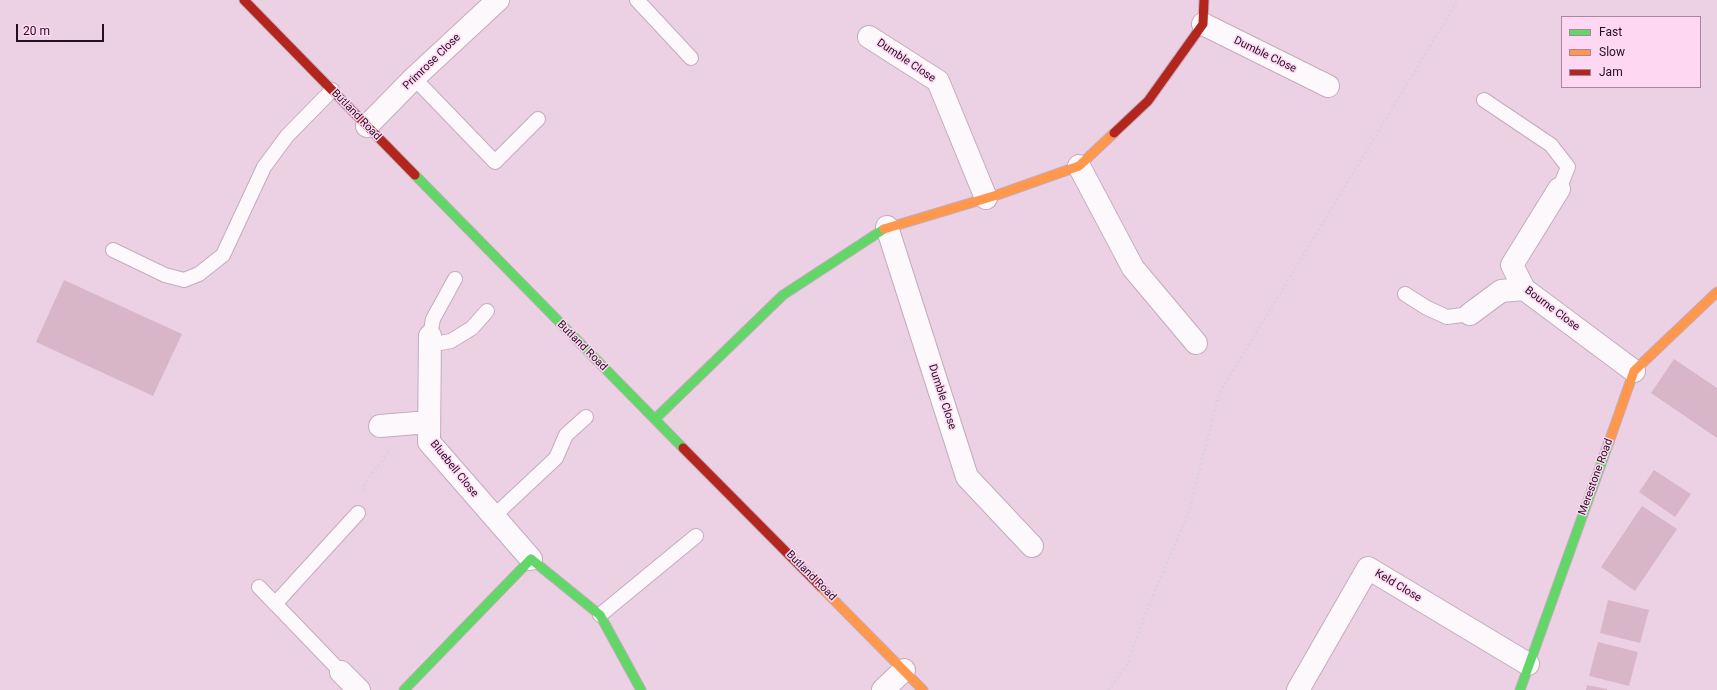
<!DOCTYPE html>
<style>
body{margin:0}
#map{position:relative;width:1717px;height:690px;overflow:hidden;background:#ecd1e5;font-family:Roboto,sans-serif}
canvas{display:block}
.legend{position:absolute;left:1561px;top:16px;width:140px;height:72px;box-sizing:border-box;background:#fed7f3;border:1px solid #a7879e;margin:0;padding:5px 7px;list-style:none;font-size:12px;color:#240e1f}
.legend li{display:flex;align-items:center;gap:8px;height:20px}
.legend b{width:20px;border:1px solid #a7879e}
.scale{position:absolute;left:16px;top:24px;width:88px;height:18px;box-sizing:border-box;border:2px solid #240e1f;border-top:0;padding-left:5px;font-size:12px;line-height:14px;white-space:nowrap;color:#240e1f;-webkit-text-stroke:3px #fed7f3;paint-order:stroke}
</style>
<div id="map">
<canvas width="1717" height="690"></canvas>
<ul class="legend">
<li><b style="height:5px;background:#63d668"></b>Fast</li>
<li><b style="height:5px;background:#ff974d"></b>Slow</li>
<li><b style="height:5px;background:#b3261e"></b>Jam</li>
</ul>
<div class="scale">20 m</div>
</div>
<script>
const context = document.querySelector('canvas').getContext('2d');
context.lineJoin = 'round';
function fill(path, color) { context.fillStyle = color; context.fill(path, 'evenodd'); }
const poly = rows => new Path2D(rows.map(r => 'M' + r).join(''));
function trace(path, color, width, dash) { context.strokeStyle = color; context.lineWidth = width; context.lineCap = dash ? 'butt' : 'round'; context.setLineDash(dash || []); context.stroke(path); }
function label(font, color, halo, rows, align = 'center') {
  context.font = font + ' Roboto,sans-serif'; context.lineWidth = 3; context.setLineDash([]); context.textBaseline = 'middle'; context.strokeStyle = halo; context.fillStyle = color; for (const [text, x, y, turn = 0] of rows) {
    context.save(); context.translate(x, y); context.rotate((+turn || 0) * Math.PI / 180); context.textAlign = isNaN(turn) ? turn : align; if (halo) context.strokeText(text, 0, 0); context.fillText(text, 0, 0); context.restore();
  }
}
fill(poly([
 [64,280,182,334,153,396,36,342],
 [1674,359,1717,388,1717,438,1651,393],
 [1654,470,1691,494,1675,517,1639,492],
 [1642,506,1677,529,1635,591,1601,567],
 [1608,600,1649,610,1640,643,1600,633],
 [1598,642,1638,652,1629,686,1589,676],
 [1587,685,1607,689,1607,690,1586,690]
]), '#d8b6c7');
const lane = poly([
 [637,0,691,58],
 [414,78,495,162,538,119],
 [1484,100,1551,145,1568,167,1559,189],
 [113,250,165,275,184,280,199,274,223,255,264,167,287,136,332,90],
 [1405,294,1427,308,1447,317,1470,314],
 [430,336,433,319,455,279],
 [430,345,451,341,472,328,487,311],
 [494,516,556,458,566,435,586,417],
 [259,587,341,672],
 [275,604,358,513],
 [600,615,696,536]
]);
const street = poly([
 [1203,24,1328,86],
 [869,37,938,81,986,198],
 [367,126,414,78,498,0],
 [1079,166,1133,268,1196,343],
 [1559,189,1512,265,1524,289,1634,371],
 [887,227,967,477,1032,546],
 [1470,314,1501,291,1524,289],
 [430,336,429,442,531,559],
 [380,426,429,422],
 [341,672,359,690],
 [883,690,904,670],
 [1298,690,1368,568,1528,664]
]);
const fast = poly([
 [415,175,683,448],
 [655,419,783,295,884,229],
 [404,690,531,559,600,615,641,690],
 [1520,690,1609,442]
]);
const slow = poly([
 [884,229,997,195,1079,166,1114,133],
 [1609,442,1634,371,1717,292],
 [821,587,923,690]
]);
const jam = poly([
 [244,0,415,175],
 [1114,133,1148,101,1203,24,1204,0],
 [683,448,821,587]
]);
trace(lane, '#c3acbd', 16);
trace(street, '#c3acbd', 24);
trace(fast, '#c3acbd', 11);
trace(slow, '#c3acbd', 11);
trace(jam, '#c3acbd', 11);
trace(poly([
 [363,491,365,483,388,452],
 [1108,690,1127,665,1145,615,1189,511,1219,394,1458,0]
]), '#dbd2d8', 2.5, [2, 3]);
trace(lane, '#fcf8fb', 14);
trace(street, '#fcf8fb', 22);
trace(fast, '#63d668', 9);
trace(slow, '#ff974d', 9);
trace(jam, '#b3261e', 9);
label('11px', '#240e1f', '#fed7f3', [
 ["Dumble Close",1265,55,26],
 ["Dumble Close",906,61,34],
 ["Primrose Close",432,62,-44],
 ["Butland Road",356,115,46],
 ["Bourne Close",1552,309,37],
 ["Butland Road",582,346,45],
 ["Dumble Close",942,397,72],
 ["Bluebell Close",454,469,51],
 ["Merestone Road",1596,477,-70],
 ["Butland Road",811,576,45],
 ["Keld Close",1398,586,31]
]);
</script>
